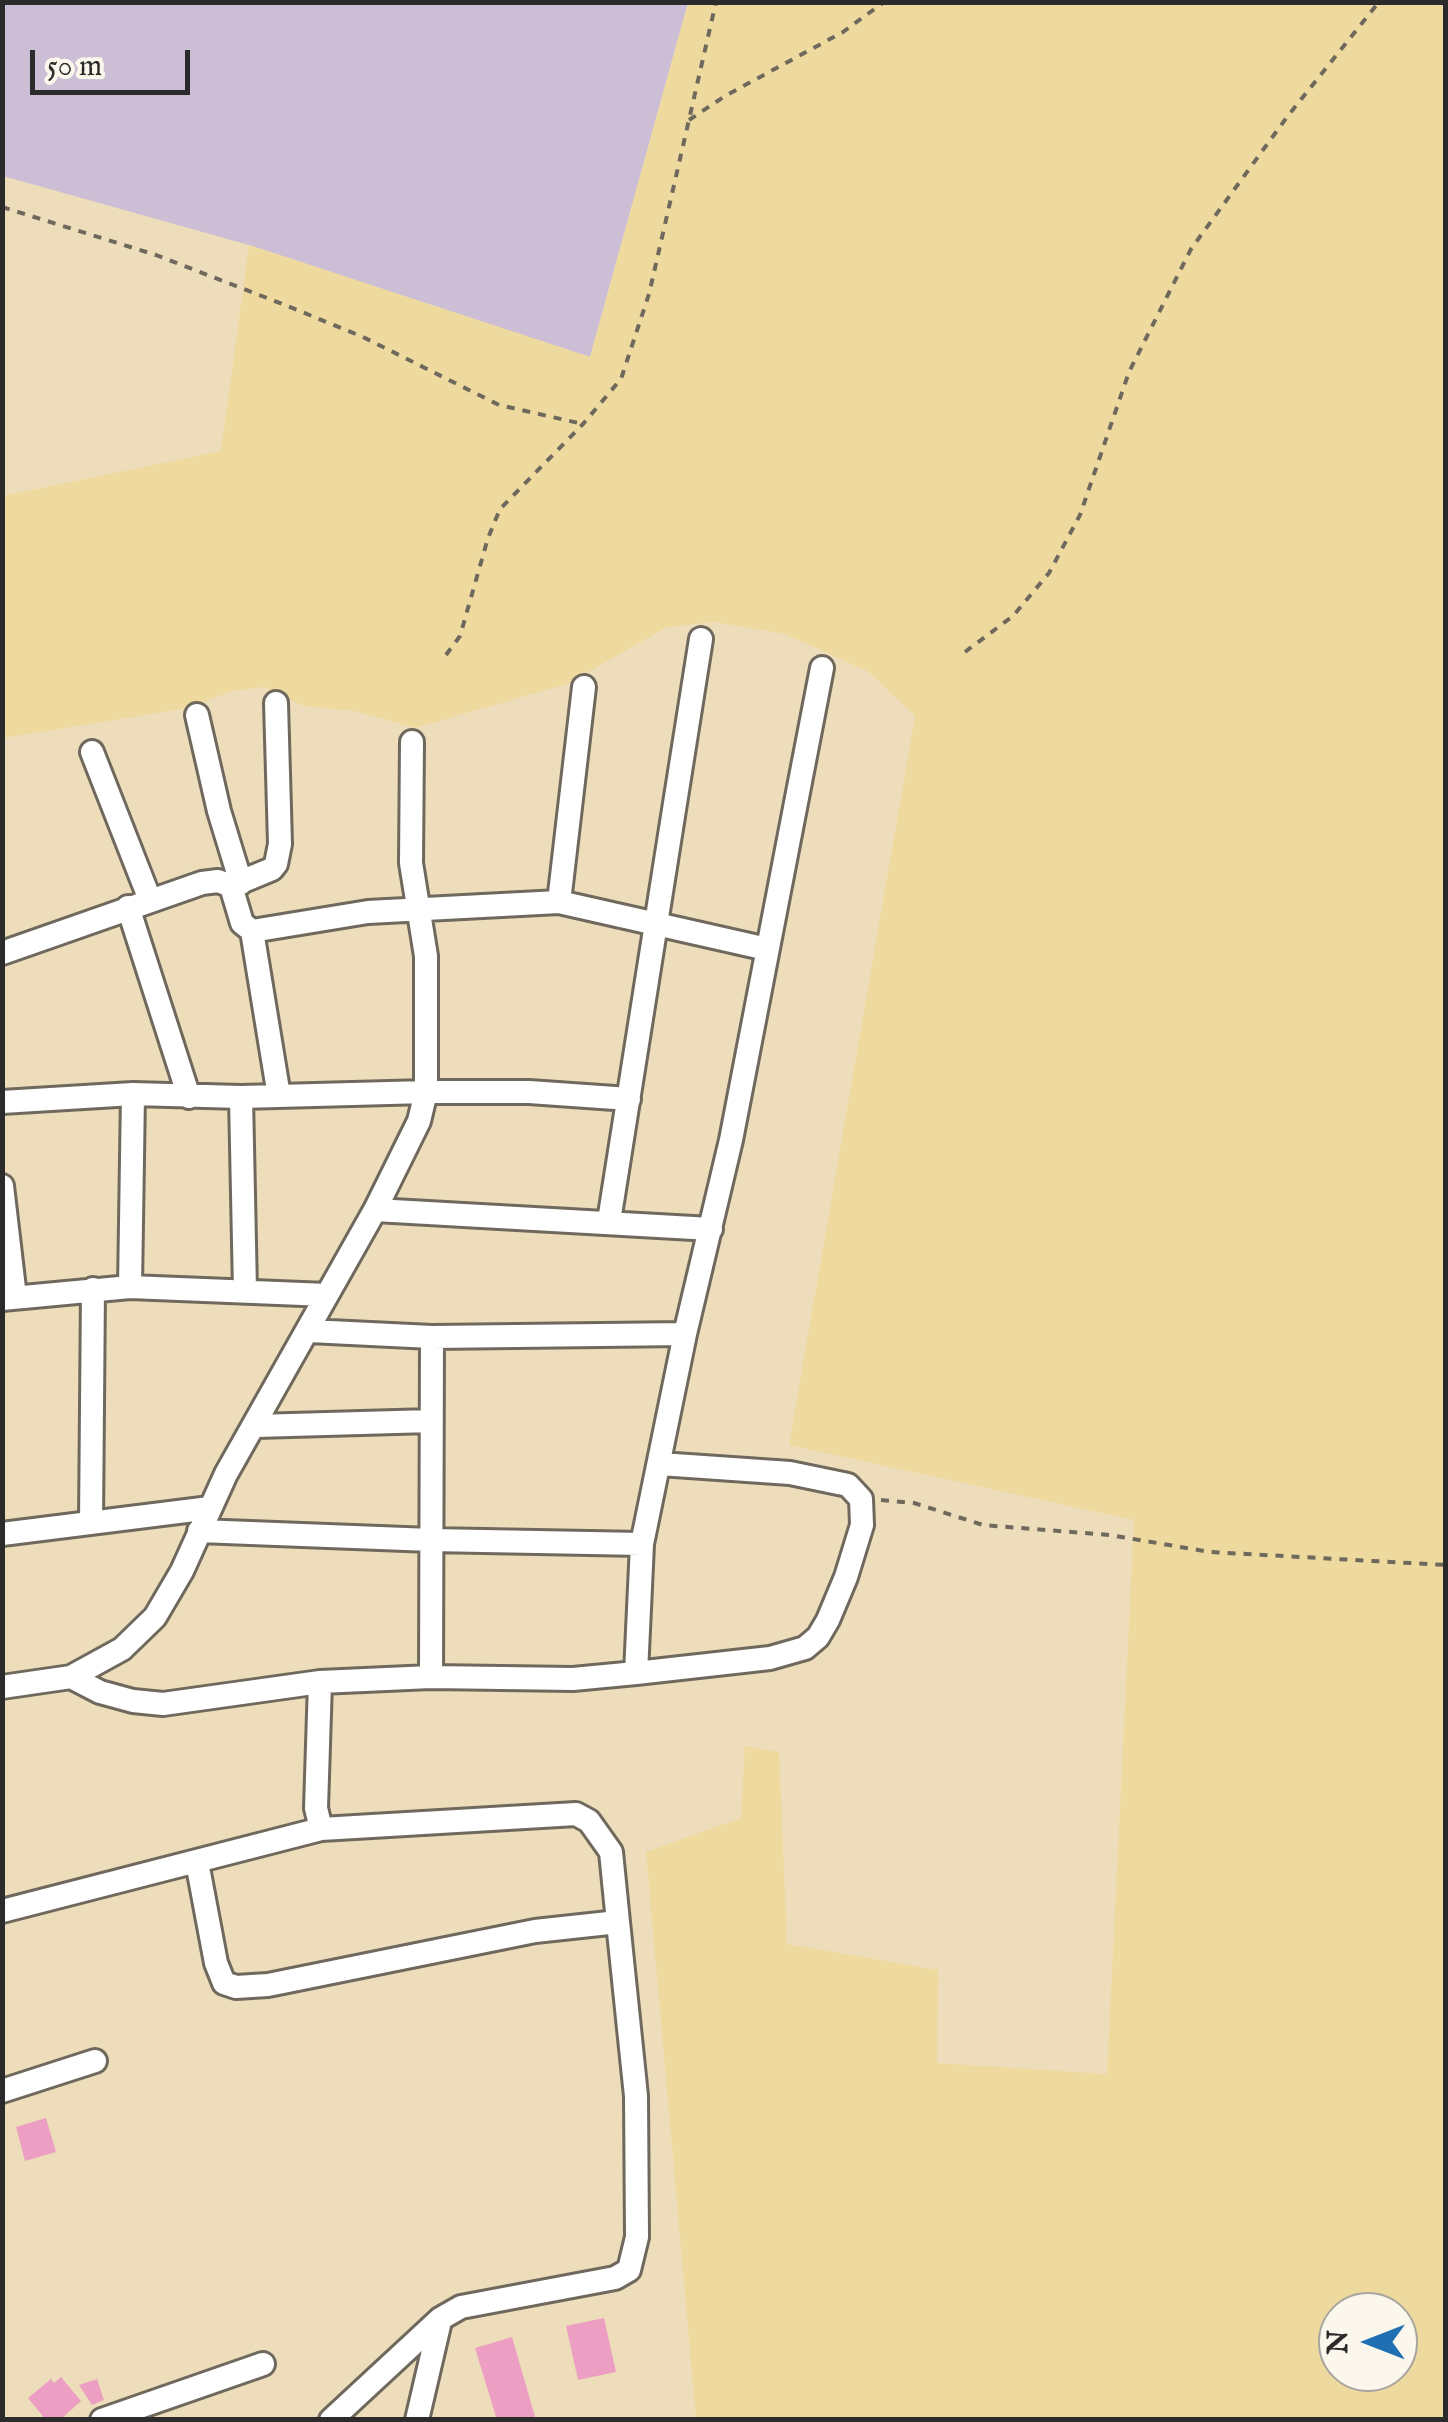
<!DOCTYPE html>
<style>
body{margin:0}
#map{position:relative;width:1448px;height:2422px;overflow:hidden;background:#edb;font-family:"IM FELL English",serif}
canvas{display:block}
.frame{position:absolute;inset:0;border:5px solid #2b2b2b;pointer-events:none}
.north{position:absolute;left:1318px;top:2292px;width:100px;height:100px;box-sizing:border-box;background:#fbf7ec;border:2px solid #a8a59f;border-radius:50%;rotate:270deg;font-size:28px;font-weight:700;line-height:40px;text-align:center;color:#2b2b2b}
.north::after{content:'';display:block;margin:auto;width:35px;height:45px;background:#1f6fb2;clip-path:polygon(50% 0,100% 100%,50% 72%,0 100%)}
.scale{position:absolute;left:30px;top:50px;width:160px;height:45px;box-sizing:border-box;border:5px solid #2b2b2b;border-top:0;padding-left:12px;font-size:30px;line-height:35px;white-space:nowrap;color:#2b2b2b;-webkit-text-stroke:8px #fbf7ec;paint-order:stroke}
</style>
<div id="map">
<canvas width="1448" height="2422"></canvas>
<div class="frame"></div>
<div class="north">N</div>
<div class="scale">50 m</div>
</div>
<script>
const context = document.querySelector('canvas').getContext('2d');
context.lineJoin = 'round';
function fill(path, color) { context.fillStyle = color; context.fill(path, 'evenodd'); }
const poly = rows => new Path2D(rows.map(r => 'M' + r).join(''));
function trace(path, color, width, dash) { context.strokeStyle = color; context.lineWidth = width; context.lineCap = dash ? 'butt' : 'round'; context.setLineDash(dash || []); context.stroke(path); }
fill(poly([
 [2,3,688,3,590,357,249,245,3,176]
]), '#ccbed4');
fill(poly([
 [688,3,1445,3,1445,2419,696,2419,646,1852,741,1818,745,1746,779,1752,787,1944,938,1970,937,2063,1107,2074,1134,1520,789,1445,915,716,869,672,785,634,714,622,667,627,567,684,415,728,355,711,304,706,264,687,232,691,189,708,3,738,3,496,221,451,249,245,590,357],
 [1338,2312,1398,2312,1398,2372,1338,2372]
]), '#eeda9e');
fill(poly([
 [46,2118,56,2152,25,2161,16,2127],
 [604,2318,616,2372,578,2380,566,2326],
 [512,2337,536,2420,497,2420,475,2348],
 [61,2377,81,2401,60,2420,46,2420,28,2398,51,2379,54,2383],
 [97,2379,104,2400,92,2405,79,2385]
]), '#ec9fc2');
const street = poly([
 [197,715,219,811,241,883],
 [92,752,150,900],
 [231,886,242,923,252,931,368,912,559,902,767,949],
 [559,902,584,687],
 [128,907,189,1097],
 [252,931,279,1096],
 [2,953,202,883,218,881,231,886,272,869,276,864,280,844,276,703],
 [241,1097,245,1291],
 [2,1102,133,1094,241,1097,426,1092,529,1092,629,1099],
 [2,1186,15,1297],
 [375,1210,711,1229],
 [609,1221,701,639],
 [130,1287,133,1094],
 [2,1299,130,1287,327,1295],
 [309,1331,432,1337,685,1334],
 [256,1426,431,1421],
 [91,1523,93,1289],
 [199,1531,431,1540,642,1544],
 [2,1534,210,1508],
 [636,1673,770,1658,805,1648,818,1637,828,1620,846,1577,862,1525,861,1499,848,1485,790,1473,660,1464],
 [71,1677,122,1649,155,1617,182,1571,226,1474,375,1210,419,1121,426,1092,426,956,411,863,412,742],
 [431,1677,432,1337],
 [2,1687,71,1677,100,1692,133,1701,163,1704,320,1682,431,1677,573,1679,636,1673,642,1544,685,1334,731,1140,822,668],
 [197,1862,216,1963,224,1983,236,1987,268,1985,535,1931,618,1922,611,1852,589,1821,576,1814,321,1829],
 [2,1911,321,1829,316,1808,320,1682],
 [2,2091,95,2061],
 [102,2420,263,2364],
 [331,2420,440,2319,461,2307,615,2278,629,2270,637,2237,636,2096,618,1922],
 [417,2420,440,2321]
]);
trace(street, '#6f695d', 28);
trace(poly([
 [689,120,725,96,843,32,884,2],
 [2,207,156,255,285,305,363,337,499,405,583,424],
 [965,652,1013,616,1049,573,1080,515,1129,372,1191,249,1287,117,1379,2],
 [446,655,460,636,488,538,500,509,583,424,621,379,649,294,716,2],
 [881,1500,914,1503,983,1525,1110,1535,1210,1552,1446,1565]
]), '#6f695d', 4, [8, 8]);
trace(street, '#fff', 22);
</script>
